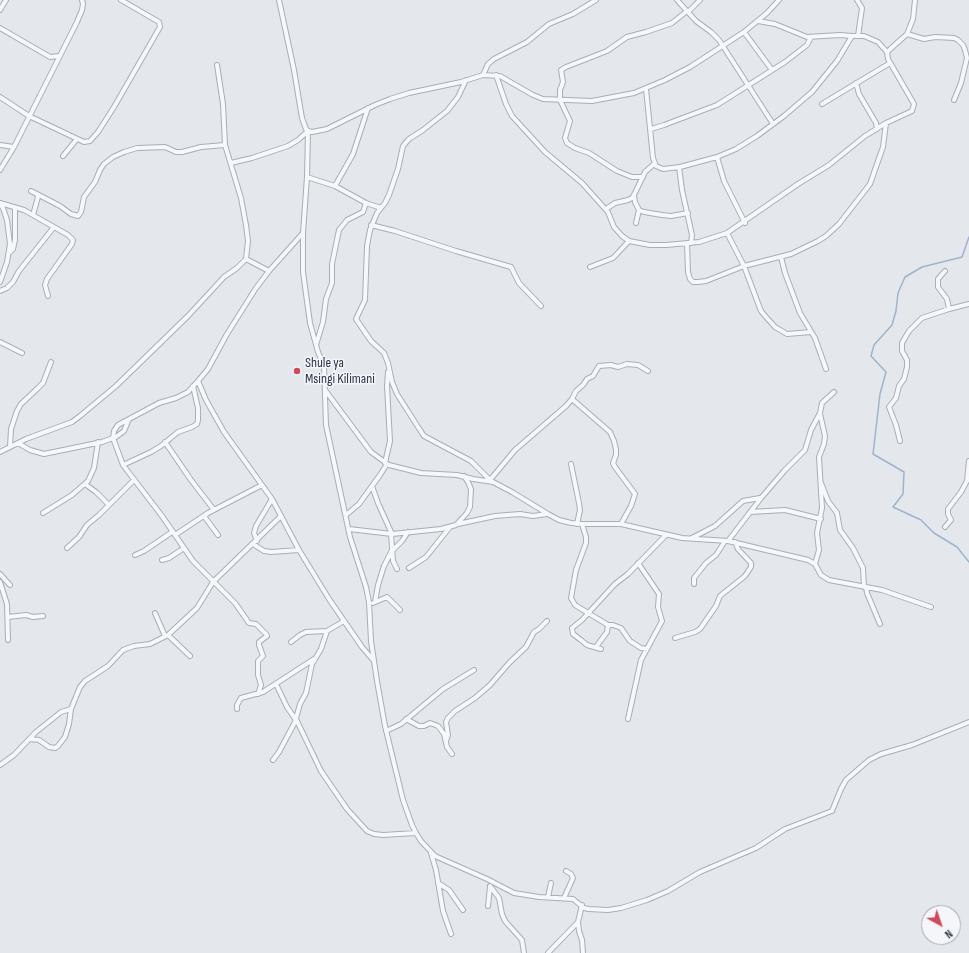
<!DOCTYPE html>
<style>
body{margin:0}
#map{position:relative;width:969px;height:953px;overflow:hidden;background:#e4e7ec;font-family:"Sofia Sans Condensed",sans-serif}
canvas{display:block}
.north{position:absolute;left:921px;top:905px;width:40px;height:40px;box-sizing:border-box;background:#f4f6f9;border:1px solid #a4a8b1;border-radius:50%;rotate:140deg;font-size:11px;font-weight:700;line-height:16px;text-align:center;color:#2b3445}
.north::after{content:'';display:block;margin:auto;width:14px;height:18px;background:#d1495b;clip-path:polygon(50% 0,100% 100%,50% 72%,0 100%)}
</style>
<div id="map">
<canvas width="969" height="953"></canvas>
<div class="north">N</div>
</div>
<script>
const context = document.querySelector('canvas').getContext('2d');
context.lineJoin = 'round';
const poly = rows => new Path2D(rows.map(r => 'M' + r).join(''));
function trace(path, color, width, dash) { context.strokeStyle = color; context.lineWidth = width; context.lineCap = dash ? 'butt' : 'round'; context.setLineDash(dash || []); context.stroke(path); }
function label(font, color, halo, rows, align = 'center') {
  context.font = font + ' "Sofia Sans Condensed",sans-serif'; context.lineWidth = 3; context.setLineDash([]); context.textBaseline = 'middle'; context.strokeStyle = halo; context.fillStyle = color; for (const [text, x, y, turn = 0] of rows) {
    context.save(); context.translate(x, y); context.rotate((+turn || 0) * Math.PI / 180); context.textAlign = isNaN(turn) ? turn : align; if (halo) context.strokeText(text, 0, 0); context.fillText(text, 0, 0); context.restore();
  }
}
trace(poly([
 [969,237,962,257,922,267,905,277,898,293,896,311,892,325,874,345,871,356,886,372,880,394,873,454,904,472,903,494,893,507,921,520,934,533,957,547,969,562]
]), '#9fb4cc', 1.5);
const minor = poly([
 [279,0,294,70,302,118,306,129,308,131,312,132,327,129,375,105,390,99,409,93,461,82,483,75,500,76,533,95,543,99,592,101,634,93,665,80,690,67,744,32,767,13,779,0],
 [677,0,696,21,711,32,719,40,773,124],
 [857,0,862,8,858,36],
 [0,10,6,0],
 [688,12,700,0],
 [758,21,775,24,807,37,840,35,852,36],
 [0,28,50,57,59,56],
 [744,32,772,70],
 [907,34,924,39,935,37,954,38,958,40,963,45,965,50,967,58,961,83,954,100],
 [483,75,488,64,494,59,527,42,549,24,573,14,596,0],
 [496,75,506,104,512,116,545,152,582,183,608,212,614,227,622,236,629,241,650,245,666,245,699,242,727,233,798,184,829,165,865,136,886,123,912,111,914,104,888,59,887,52],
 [466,80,458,97,447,111,423,130,409,139,403,146,398,169,389,195,385,203,377,213,370,230,367,246,365,300,356,319,371,341,384,353,388,363,392,382,397,394,418,427,424,436,471,461,492,482],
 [856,83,859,94,876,123,877,129],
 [646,89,653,158,656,166,663,169,680,167,717,157,736,149,757,136,784,116,812,92,837,61,852,36,864,36,878,42,887,52,907,34,913,19,915,0],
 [0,97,29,116,84,142,90,141,98,132,114,107,160,27,159,22,121,0],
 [822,104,890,63],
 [651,129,664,125,717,105,785,62,807,45,811,37],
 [308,131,307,177,303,233,303,272,310,323,318,352,324,366,326,425,350,537,366,587,369,602,371,641,377,681,385,726,403,800,412,825,416,833,421,841,435,856,487,879,514,893,539,897,573,899,584,908,589,909,608,910,621,908,647,900,668,891,700,872,756,848,785,829,832,811,841,789,846,780,869,760,881,754,912,745,969,722],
 [0,145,14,147],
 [63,156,77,139],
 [717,157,724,181,745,223],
 [231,163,252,158,288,146,298,140,308,131],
 [679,167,682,190,692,235,691,243],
 [0,170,14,147,77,22,82,10,83,4,82,0],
 [307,177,335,186,366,203,381,208],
 [643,177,632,177,617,171,589,153,575,148,567,143,565,138,570,121,560,100,560,90,563,82,561,70,566,67,607,51,627,37,646,32,672,23,687,11],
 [335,186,353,154,368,108],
 [31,191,37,194,38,197,33,215],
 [37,194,60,206,71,214,78,216,81,212,84,197,95,182,100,170,104,164,113,157,124,152,137,148,165,147,176,152,182,152,201,147,225,145],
 [634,196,635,202,639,210,636,223],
 [0,203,24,210,68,235,73,240,72,244,47,279,45,285,48,296],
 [0,204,3,208,7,220,10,244,7,262,0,282],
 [606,209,615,203,628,200,632,198,635,193,645,172,654,164],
 [639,210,644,212,662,215,671,216,688,213],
 [371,225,395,231,456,251,511,267,519,283,541,306],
 [727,233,744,266,761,311,766,317,775,327,787,334,811,332],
 [687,243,688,272,690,279,693,282,698,282,706,281,744,266,791,254,818,241,826,236,839,224,870,184,883,147,886,123],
 [10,252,13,249,15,240,15,208],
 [781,257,785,273,800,313,815,338,826,369],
 [246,259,269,271],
 [590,267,613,258,629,241],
 [945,271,938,279,938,287,947,299,949,309],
 [0,291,7,288,13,282,19,271,54,227],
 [0,342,22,353],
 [316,345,323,322,326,299,332,283,332,264,339,230,347,220,363,212,366,203],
 [198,381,206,400,224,432,272,499,299,550,329,599,362,647,374,661],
 [325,390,371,452,389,465,421,473,457,475,473,479,493,482,512,492,548,514,559,520,571,523,582,524,621,524,682,538,728,541,808,560,815,564,821,575,829,580,882,590,931,607],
 [572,399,610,432,614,441,616,449,616,455,613,463,615,467,635,494,631,506,621,524],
 [113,439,124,431,129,419],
 [900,441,896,425,889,407,896,398,899,386,904,379,907,367,907,360,902,351,902,343,909,331,922,318,949,309,969,304],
 [165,442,191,480,214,510],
 [18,443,30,450,44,454,102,442,113,438],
 [10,447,11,429,17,411,21,404,38,388,43,383,51,362],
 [0,452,26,439,72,422,80,416,116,386,188,316,224,277,237,268,246,259,248,241,246,225,241,198,225,145,223,104,217,65],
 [385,463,390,441,387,386,388,372],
 [571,464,579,503,580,510,577,524],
 [123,465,151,452,161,446,178,432,192,427,197,424,198,420,198,408,193,386],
 [490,480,515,450,566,406,572,399,576,391,583,385,587,379,593,376,599,366,611,365,618,367,627,364,638,365,648,371],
 [821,483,828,501,837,513,840,530,853,548,863,568,864,587],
 [85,484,96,492,109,505],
 [372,486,378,503,392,534],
 [750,512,785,510,821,519],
 [43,513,72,495,88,481,94,468,98,442],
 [346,515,359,504,380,475,387,464],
 [204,516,218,535],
 [458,524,495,516,520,514,533,516,547,514],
 [582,524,586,537,586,543,576,570,571,598,575,605,608,625,607,632,596,647],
 [945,527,951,520,948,514,948,509,961,492,967,481,969,461],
 [349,529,392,534,441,529,456,525,467,513,470,507,471,489,468,482,464,476],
 [391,534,393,561,397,569],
 [175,535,208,513,262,485],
 [692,538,715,526,743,501,760,498],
 [257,541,254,533,256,526,272,499],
 [728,541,761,498,785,470,805,450,811,430,820,413,822,403,834,392],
 [253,544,264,551,271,552,299,550],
 [67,548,79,537,87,525,99,515,134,480],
 [392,551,402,541,408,532],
 [135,555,144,551,172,532],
 [162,560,169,558,184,548],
 [815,564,819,550,817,533,822,508,819,457,824,444,825,436,820,414],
 [409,568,426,557,450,527],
 [0,574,10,585],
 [0,582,7,604,8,640],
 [694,584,694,578,706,563,716,555,725,541],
 [866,587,867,593,880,624],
 [375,602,378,585,384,566,392,550],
 [373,603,387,597,400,610],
 [155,613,165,636],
 [8,617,26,615,33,617,43,616],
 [608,625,613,625,621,628,630,641,641,648,647,649],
 [168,635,190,656],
 [675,638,695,632,700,629,716,606,720,596,745,576,751,567,751,563,738,549,735,542],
 [291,642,300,635,306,632,327,631,344,621],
 [601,649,587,645,581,640,573,634,572,628,582,620,615,584,628,574,666,535],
 [276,684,287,707,296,720],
 [258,694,261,685,258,675,258,661,263,656,259,645,259,642,267,636,266,634,256,624,249,623,235,603,193,561,162,516,123,465,113,438,114,431,118,425,159,403,176,398,188,392,198,381,208,369,227,334,256,288,269,271,303,233],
 [237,709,237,705,241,698,263,692,314,659],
 [296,719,321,771,347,809,367,831,374,834,383,835,416,833],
 [406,719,419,726,424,726,430,723,438,726,444,734,447,747,452,754],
 [628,719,641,660,662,621,658,607,659,594,638,563],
 [386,731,401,724,443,689,474,670],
 [30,739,39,740,49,747,55,748,58,746,65,737,69,724,71,709],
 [446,741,448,735,446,722,448,718,455,711,475,698,490,685,510,662,526,647,534,632,539,629,547,621],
 [273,760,279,752,295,722,300,704,306,693,312,664,321,649,327,631],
 [0,765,14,755,36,732,61,712,71,709,80,687,85,681,108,666,123,650,134,646,150,644,168,635,197,608,213,582,281,516],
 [431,853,436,870,443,911,451,934],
 [438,883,449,890,463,910],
 [490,886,499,898,502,914,505,921,522,940,524,953],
 [548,897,551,883],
 [564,898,573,878,571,874,566,871],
 [582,905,578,922,579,931,582,940,583,953],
 [488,906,490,887],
 [548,953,578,922]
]);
trace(minor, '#a9aeb7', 6);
trace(minor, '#f7f8fa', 4);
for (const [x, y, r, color] of [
 [297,371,4,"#d1495b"]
]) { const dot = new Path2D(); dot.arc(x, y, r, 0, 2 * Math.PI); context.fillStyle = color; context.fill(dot); trace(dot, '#f4f6f9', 1.5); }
label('14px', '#2b3445', '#f4f6f9', [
 ["Shule ya",305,363],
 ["Msingi Kilimani",305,379]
], 'left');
</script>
